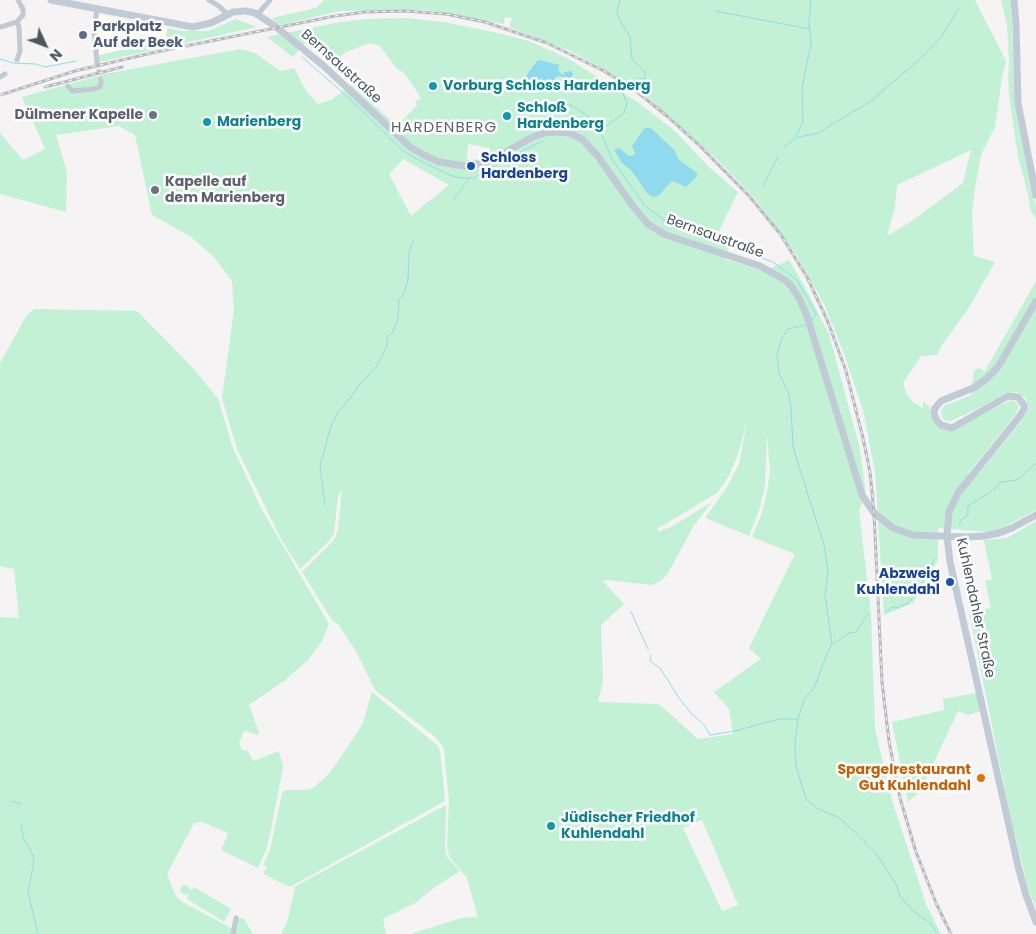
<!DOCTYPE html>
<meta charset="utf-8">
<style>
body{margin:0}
#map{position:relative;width:1036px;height:934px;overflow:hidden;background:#f5f3f3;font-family:Poppins,sans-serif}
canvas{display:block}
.north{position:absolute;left:20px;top:20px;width:50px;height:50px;-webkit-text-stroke:4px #fff;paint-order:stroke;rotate:133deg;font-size:14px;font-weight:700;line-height:20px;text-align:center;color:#4a5661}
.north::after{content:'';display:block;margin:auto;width:18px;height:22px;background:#4a5661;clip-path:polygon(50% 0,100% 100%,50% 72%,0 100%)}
</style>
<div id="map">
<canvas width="1036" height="934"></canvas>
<div class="north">N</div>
</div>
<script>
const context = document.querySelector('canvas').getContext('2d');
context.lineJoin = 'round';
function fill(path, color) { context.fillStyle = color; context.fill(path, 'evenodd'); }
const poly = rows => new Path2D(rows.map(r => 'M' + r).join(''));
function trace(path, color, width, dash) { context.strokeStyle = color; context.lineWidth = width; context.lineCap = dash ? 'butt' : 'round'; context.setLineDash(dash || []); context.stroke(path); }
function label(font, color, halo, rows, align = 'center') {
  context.font = font + ' Poppins,sans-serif'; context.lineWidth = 5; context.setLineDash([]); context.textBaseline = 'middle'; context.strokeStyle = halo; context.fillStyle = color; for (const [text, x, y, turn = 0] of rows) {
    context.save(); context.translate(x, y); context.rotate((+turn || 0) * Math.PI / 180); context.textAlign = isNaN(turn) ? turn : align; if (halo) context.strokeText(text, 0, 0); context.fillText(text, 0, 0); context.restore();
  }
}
fill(poly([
 [100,15,167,28,167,40,106,55,99,55,98,32]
]), '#fdf9ef');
fill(poly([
 [324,0,975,0,1006,61,1002,77,995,127,981,155,976,182,972,214,974,256,995,262,970,306,942,345,937,355,921,356,903,383,907,395,914,403,923,408,923,401,930,407,932,416,947,430,1012,400,1019,405,1016,414,968,474,978,474,1023,419,1028,409,1026,399,1017,392,1005,393,985,405,951,421,946,421,942,418,941,411,944,406,971,395,974,371,979,368,985,371,1036,281,1036,510,1001,529,989,532,938,528,938,560,913,603,884,615,875,472,863,410,844,354,825,306,796,254,756,200,718,160,647,97,605,70,570,51,509,27,512,18,505,17,504,24,427,10,341,11,280,25,272,18,316,8],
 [971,150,963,183,912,221,887,236,895,207,897,185],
 [1001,0,1011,0,1015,104,1034,200,1036,205,1036,219,1031,211,1028,194,1018,156,1010,104,1008,77,1009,62,1007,25],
 [406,18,444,22,507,35,531,42,567,58,639,103,675,131,710,168,738,192,716,237,731,243,724,259,760,269,771,268,789,260,805,287,829,334,860,449,866,495,859,510,871,614,875,729,892,800,926,904,941,934,410,934,461,918,476,917,478,918,467,878,449,856,447,847,449,801,444,749,441,744,434,736,375,690,357,653,338,624,332,620,302,572,332,542,336,536,338,529,342,490,338,496,334,533,330,540,300,569,281,539,237,449,222,398,234,310,232,281,214,257,191,237,152,215,135,135,119,126,56,135,67,173,66,212,0,194,0,133,23,160,45,149,22,97,105,74,240,49,255,53,280,71,294,68,306,91,318,104,331,100,351,85,395,124,398,121,400,123,417,105,415,102,421,98,408,78,403,72,397,69,380,46,369,43,344,53,332,66,306,42,293,57,267,37,335,23,366,19],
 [468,144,490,148,490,155,484,159,467,160],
 [403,159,449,185,411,216,389,174],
 [747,422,739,464,727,487,705,518,749,536,759,511,765,487,767,434,770,472,767,492,762,513,752,537,795,554,749,648,761,659,714,692,729,709,733,734,698,739,659,704,598,702,603,681,601,625,624,604,603,581,607,580,651,585,659,582,667,575,694,525,712,502,671,527,658,532,657,529,717,493,729,476,737,457],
 [702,820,738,905,722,911,683,828],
 [236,19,257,27,99,62,99,55,166,40,167,28,182,31,208,31],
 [35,309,137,311,194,369,218,399,233,448,262,510,329,624,322,641,308,660,284,681,249,705,259,732,258,735,246,731,243,733,239,743,242,750,248,751,253,761,279,751,283,767,271,830,266,850,258,868,221,850,228,834,226,832,202,822,194,823,167,874,175,894,178,899,186,904,235,930,238,917,244,919,253,934,0,934,0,617,19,618,14,569,0,566,0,363,24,320,30,312],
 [1036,521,1036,909,1028,888,1011,820,969,612,991,608,985,581,992,579,984,540,1007,538],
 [372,692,438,746,440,751,445,801,290,887,263,874,267,867,263,865,270,850,282,793,285,790,305,790,313,788,329,774,357,733,363,723],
 [976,693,981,711,968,715,958,711,921,790,908,802,892,722,944,710,943,699],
 [446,805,445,848,447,857,460,871,434,888,415,903,383,919,386,934,281,934,287,922,295,889,294,888,296,886],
 [184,885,189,886,191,891,194,887,231,909,224,922,187,899,189,894,184,895,180,891,181,887]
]), '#c3f1d5');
fill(poly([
 [540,60,560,65,558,68,560,73,564,75,564,72,572,71,573,74,571,80,568,83,565,82,563,77,559,76,556,77,553,83,548,85,539,81,535,83,529,82,526,78,528,73,536,62],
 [648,127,652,129,675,151,678,159,697,173,697,176,686,187,673,181,671,182,658,196,653,197,647,193,631,170,622,163,614,150,619,148,629,156,634,155,635,153,632,146,644,129]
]), '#90daee');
trace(poly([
 [620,0,617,11,619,19,630,37,632,59,644,71,645,75,645,80,640,78,635,80],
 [715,11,810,29],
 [302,57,350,99,402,150,417,159,449,175,461,178,474,178,504,160,543,141],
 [0,59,13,63,35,64,45,67,76,61],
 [545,122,557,107,569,104,591,118,600,132,612,159,645,206,674,227,773,262,797,280,816,314,812,320],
 [600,131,624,113,627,103,623,94],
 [796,136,803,122,802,88,811,44,809,23,811,0],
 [784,148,795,138,819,133,831,125,871,101,921,58,942,36,959,8],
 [763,186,778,157],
 [454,199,468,180],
 [807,324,802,326,788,329,782,338,777,355,779,373,788,392,791,408,793,446,796,457,824,545,828,571,825,595,832,644,828,651,815,686,805,698,798,719,795,743,796,766,806,799,817,808,839,818,855,832,878,856,896,884,900,896,912,910,930,923,938,934],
 [325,505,320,466,331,426,337,414,353,394,359,385,376,367,386,348,388,336,393,332,398,318,399,300,403,296,408,280,409,253,413,241],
 [959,524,961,520,968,515,968,506,995,489,1001,482,1016,480,1022,476,1036,463],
 [631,612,648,649],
 [886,613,892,607,896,608,908,603,917,592,926,576,935,558],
 [833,644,849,633,856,632,868,614],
 [651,655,650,661,660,668,679,698,690,712,705,726,710,735,735,731,779,719,797,719],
 [11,801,21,804],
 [21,825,24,840,32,853,34,861,28,892,38,934]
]), '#90daee', 1);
trace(poly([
 [97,62,101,82]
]), '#caccce', 5, [5, 2.5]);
trace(poly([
 [209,0,220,7,227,14],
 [97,9,94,31,97,62],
 [258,14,270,0],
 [17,22,19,27,20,51,17,60],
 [17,22,23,15,23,9,18,0],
 [0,27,17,22],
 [0,77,5,74],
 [68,86,72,91,94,89,100,87,101,82],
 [233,934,236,918]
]), '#c1cad2', 5);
trace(poly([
 [51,0,193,27,211,23,233,12,246,11,255,13,275,26,325,67,410,147,424,155,439,162,464,166,485,163,533,137,545,133,555,132,569,133,582,139,597,155,632,205,648,224,666,235,760,266,785,280,792,287,799,298,807,316,862,495,874,513,893,528,913,535,967,537,984,536,999,533,1012,528,1036,515],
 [1014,0,1016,24,1018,103,1036,195],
 [1036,301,998,367,985,380,973,388,941,401,935,408,934,413,936,419,941,425,952,428,1008,396,1018,397,1024,405,1024,409,1020,416,958,493,949,512,947,536,950,562,1018,866,1026,895,1036,922]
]), '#c1cbd6', 7);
const rail = poly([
 [45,87,122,67],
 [0,95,75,71,156,52,335,16,365,12,405,11,446,14,485,22,547,43,604,71,636,91,668,117,700,146,750,197,781,235,807,277,828,322,846,371,863,438,870,472,874,513,882,682,889,741,900,798,916,852,936,903,951,934]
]);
trace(rail, '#b5b8bd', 3);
trace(rail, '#fff', 1, [4]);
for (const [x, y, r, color] of [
 [83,35,5,"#5c6f8a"],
 [433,86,5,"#0f9aa8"],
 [153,115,5,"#6b7280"],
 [507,116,5,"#0f9aa8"],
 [207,122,5,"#0f9aa8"],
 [471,166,5,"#1a4fb4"],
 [155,190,5,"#6b7280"],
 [950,582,5,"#1a4fb4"],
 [981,778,5,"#e8710a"],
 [551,826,5,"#0f9aa8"]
]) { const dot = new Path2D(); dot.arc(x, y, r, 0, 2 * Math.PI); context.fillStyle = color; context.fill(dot); trace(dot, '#fff', 2); }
label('bold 14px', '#4e5e75', '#fff', [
 ["Parkplatz",93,27],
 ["Auf der Beek",93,43]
], 'left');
label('14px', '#4a5661', '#fff', [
 ["Bernsaustraße",341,67,42],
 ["Bernsaustraße",715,237,20],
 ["Kuhlendahler Straße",975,608,78]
]);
label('bold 14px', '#0d838f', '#fff', [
 ["Vorburg Schloss Hardenberg",443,86],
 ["Schloß",517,108],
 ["Hardenberg",517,124],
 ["Marienberg",217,122],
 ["Jüdischer Friedhof",561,818],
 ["Kuhlendahl",561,834]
], 'left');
label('bold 14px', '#5b616d', '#fff', [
 ["Dülmener Kapelle",143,115],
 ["Kapelle auf",165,182,"left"],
 ["dem Marienberg",165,198,"left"]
], 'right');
label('bold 14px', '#164399', '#fff', [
 ["Schloss",481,158],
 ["Hardenberg",481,174],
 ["Abzweig",940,574,"right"],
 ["Kuhlendahl",940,590,"right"]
], 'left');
label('bold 14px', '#c56008', '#fff', [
 ["Spargelrestaurant",971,770],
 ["Gut Kuhlendahl",971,786]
], 'right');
context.letterSpacing = '1px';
label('15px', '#5f6368', '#fff', [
 ["HARDENBERG",444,128]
]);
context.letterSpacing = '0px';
</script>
